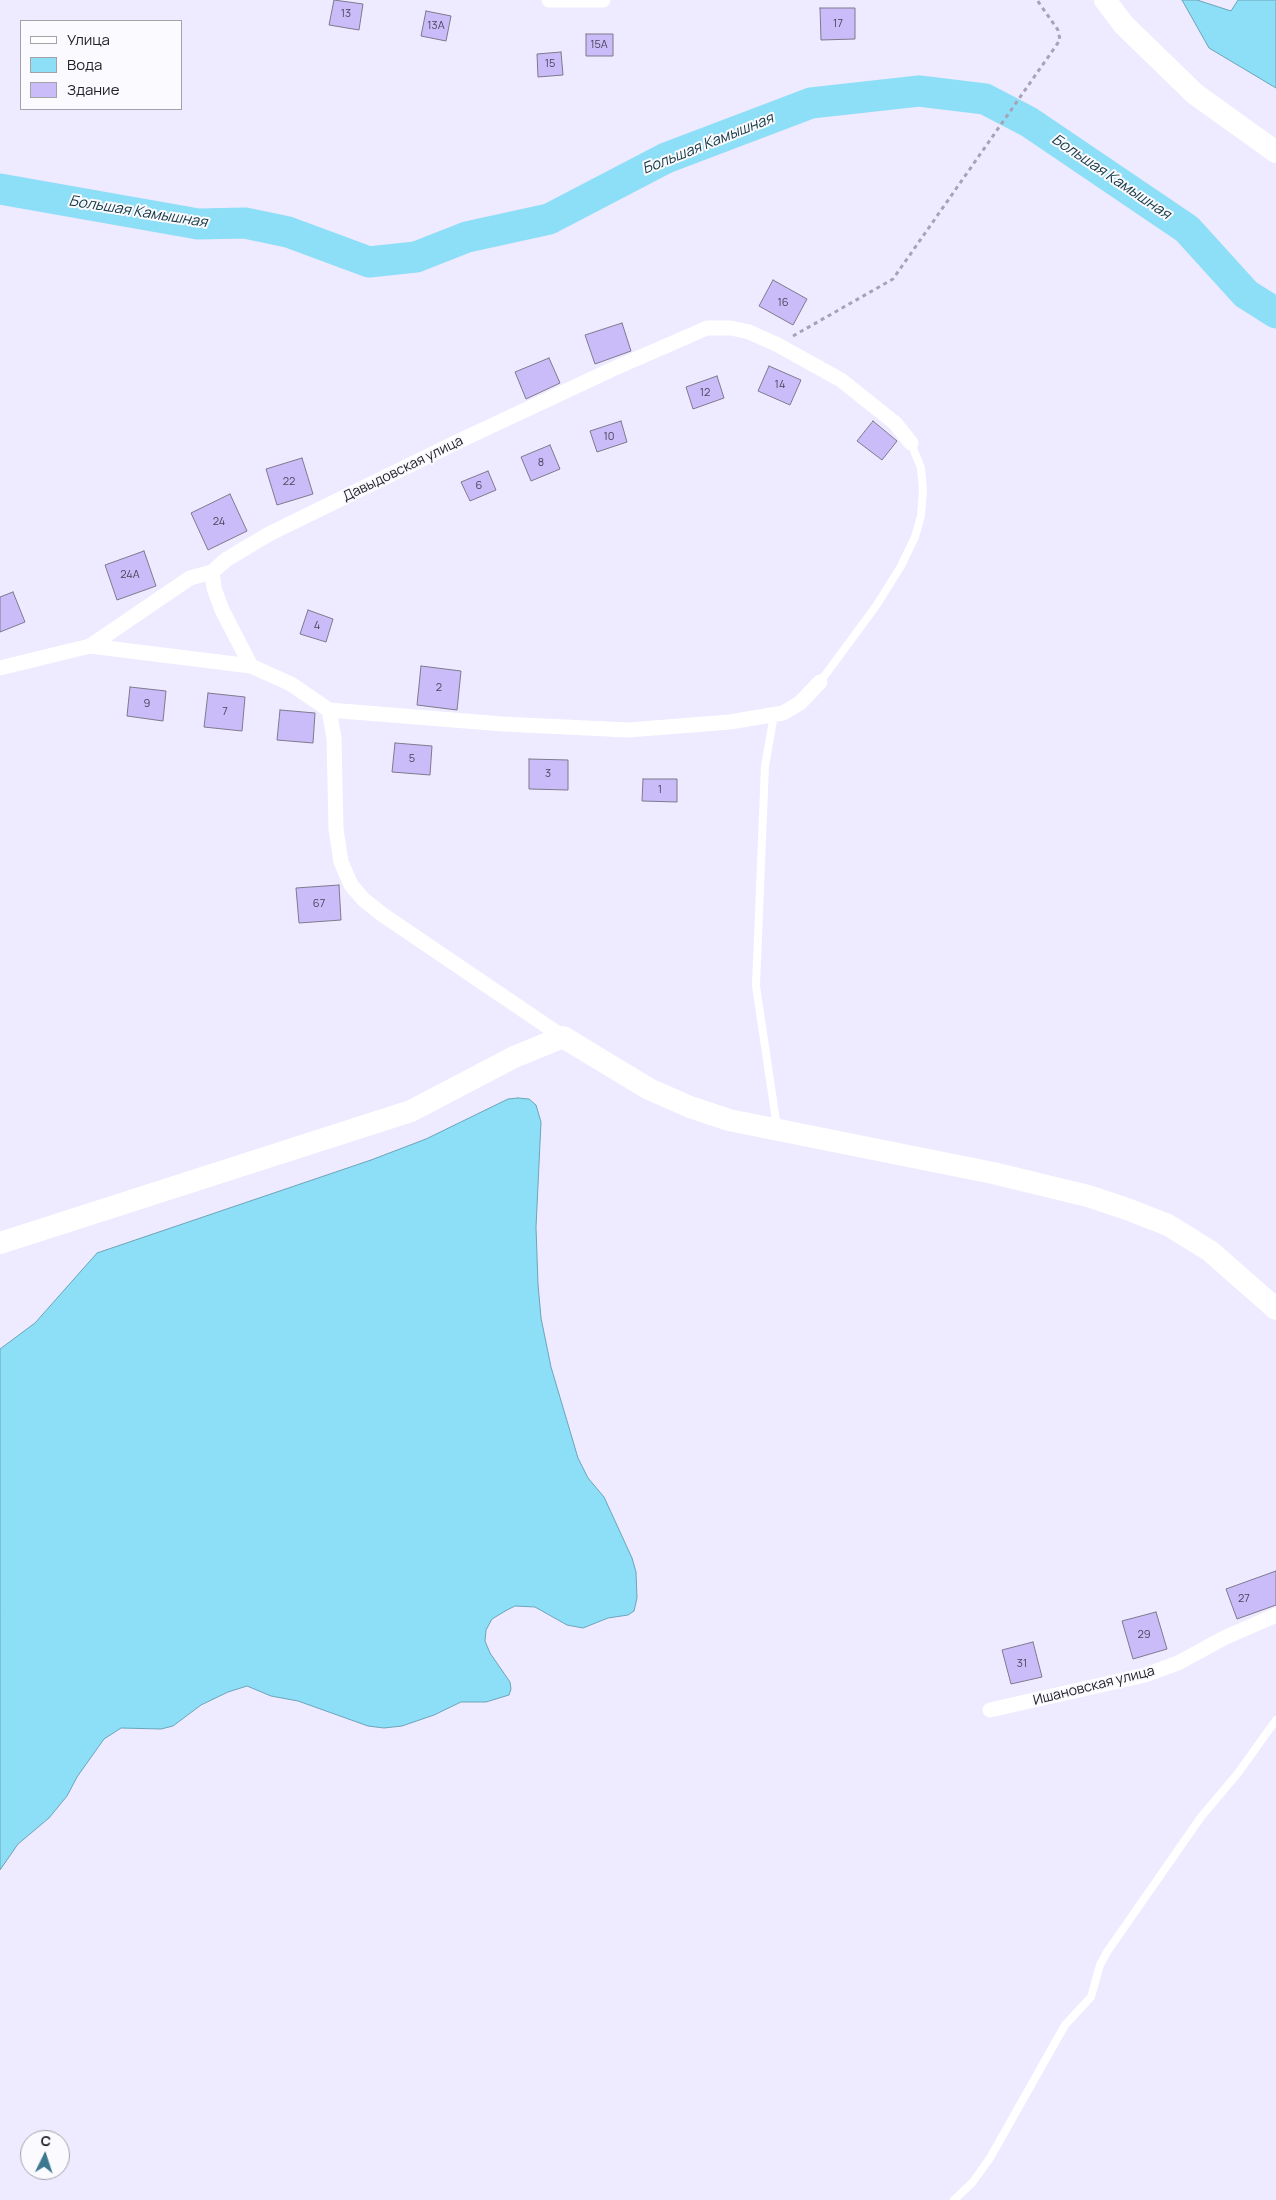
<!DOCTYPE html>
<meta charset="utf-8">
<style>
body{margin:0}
#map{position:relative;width:1276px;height:2200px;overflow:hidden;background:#eeeaff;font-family:Manrope,sans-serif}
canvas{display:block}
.legend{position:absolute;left:20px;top:20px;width:162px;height:90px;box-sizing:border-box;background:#fbfafe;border:1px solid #a3a2a7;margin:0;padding:6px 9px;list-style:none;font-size:15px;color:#1f1d25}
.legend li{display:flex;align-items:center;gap:10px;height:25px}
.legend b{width:25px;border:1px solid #a3a2a7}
.north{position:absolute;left:20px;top:2130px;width:50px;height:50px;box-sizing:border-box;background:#fbfafe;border:1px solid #a3a2a7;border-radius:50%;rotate:4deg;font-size:14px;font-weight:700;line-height:20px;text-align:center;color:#1f1d25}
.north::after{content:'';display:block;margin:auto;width:18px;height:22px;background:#3c788f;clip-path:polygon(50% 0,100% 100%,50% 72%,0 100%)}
</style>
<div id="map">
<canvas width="1276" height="2200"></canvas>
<ul class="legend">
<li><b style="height:6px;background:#fff"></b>Улица</li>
<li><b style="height:14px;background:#8ddef7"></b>Вода</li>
<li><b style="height:14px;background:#cabcf9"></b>Здание</li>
</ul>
<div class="north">С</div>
</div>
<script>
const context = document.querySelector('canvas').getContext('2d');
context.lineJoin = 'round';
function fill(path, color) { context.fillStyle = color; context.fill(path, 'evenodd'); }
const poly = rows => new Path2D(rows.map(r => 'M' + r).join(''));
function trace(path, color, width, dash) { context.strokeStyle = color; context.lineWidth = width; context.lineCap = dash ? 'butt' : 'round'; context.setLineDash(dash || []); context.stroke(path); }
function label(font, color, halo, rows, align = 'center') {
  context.font = font + ' Manrope,sans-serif'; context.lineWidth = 4; context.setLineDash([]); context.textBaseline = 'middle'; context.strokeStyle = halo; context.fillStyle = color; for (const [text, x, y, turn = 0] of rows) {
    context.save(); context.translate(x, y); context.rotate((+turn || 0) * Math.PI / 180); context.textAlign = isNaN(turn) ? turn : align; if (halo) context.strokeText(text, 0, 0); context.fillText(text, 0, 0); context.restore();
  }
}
const water = poly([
 [1182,0,1197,0,1231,11,1238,0,1276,0,1276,88,1209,48,1182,0],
 [518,1098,529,1099,536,1105,541,1122,536,1227,538,1284,541,1318,551,1367,578,1458,588,1478,604,1497,632,1558,636,1572,637,1598,634,1611,628,1615,608,1618,583,1628,567,1625,535,1607,515,1606,507,1610,492,1619,486,1630,485,1641,490,1653,510,1682,511,1689,509,1695,486,1702,461,1702,434,1715,402,1726,384,1728,368,1726,298,1701,271,1696,247,1686,228,1692,201,1705,173,1726,161,1729,121,1728,104,1739,77,1777,67,1796,49,1818,18,1844,0,1870,0,1349,35,1323,97,1253,371,1160,426,1139,508,1099,518,1098]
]);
fill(water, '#8ddef7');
trace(water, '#6ca4b8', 1);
trace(poly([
 [0,189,198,224,245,223,288,232,369,262,416,257,467,237,549,219,666,158,811,103,919,91,985,99,1029,122,1187,229,1246,294,1276,313]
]), '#8ddef7', 31);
const building = poly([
 [334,0,363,4,359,30,329,25,334,0],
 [820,8,855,8,855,39,821,40,820,8],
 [426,11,451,16,446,41,421,36,426,11],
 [586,34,613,34,613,56,586,56,586,34],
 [561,52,563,75,538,77,537,54,561,52],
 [773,280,807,299,793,325,759,306,773,280],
 [622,323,631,351,595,364,585,335,622,323],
 [549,358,560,383,526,399,515,372,549,358],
 [769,366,801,380,790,405,758,391,769,366],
 [717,376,724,398,693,409,686,387,717,376],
 [621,421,627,442,597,452,590,431,621,421],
 [873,421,897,441,882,460,857,441,873,421],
 [550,445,560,469,531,481,521,457,550,445],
 [302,458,313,494,277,505,266,469,302,458],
 [488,471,496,490,470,501,461,482,488,471],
 [230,494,247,531,208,550,191,513,230,494],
 [144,551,156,586,117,600,105,565,144,551],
 [13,592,25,622,0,632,0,597,13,592],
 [308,610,333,619,326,642,300,634,308,610],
 [421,666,461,671,457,710,417,705,421,666],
 [130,687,166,691,163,721,127,716,130,687],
 [208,693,245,697,242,731,204,727,208,693],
 [280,710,315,713,313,743,277,740,280,710],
 [395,743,432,746,430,775,392,772,395,743],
 [529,759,568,760,568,790,529,789,529,759],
 [643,779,677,779,677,802,642,801,643,779],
 [339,885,341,920,299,923,296,888,339,885],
 [1276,1571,1276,1605,1237,1619,1226,1589,1276,1571],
 [1156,1612,1167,1649,1133,1659,1122,1621,1156,1612],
 [1033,1642,1042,1677,1011,1684,1002,1650,1033,1642]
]);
fill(building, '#cabcf9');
trace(building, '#7e7a8c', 1);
trace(poly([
 [793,336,893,279,1060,40,1058,30,1037,0]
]), '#a7a3b4', 3, [4, 4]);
trace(poly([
 [820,682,876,606,901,566,915,537,921,516,923,490,921,468,911,443],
 [774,715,765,766,756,986,777,1127],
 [954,2200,972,2183,990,2158,1065,2025,1091,1997,1100,1965,1107,1952,1201,1817,1238,1773,1276,1720]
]), '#fff', 8);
trace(poly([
 [549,0,603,0],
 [90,646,190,578,212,572],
 [251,666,291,684,329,710,503,724,628,730,730,722,783,713,800,703,820,682],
 [0,668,90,646,251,666,222,610,214,588,212,572,227,559,269,534,459,441,613,369,707,328,731,328,749,332,778,345,841,380,895,423,911,443],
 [329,710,334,738,336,829,341,862,351,885,364,900,383,915,563,1037],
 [990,1710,1145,1675,1178,1663,1224,1638,1276,1615]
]), '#fff', 15);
trace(poly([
 [1105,0,1124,25,1195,94,1276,152],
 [0,1243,411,1111,514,1057,563,1037,649,1089,690,1107,729,1120,993,1173,1088,1196,1127,1209,1168,1225,1210,1251,1276,1309]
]), '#fff', 22);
label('11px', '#4a455a', null, [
 ["13",346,14],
 ["17",838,24],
 ["13А",436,26],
 ["15А",599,45],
 ["15",550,64],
 ["16",783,303],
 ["14",780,385],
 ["12",705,393],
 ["10",609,437],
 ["8",541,463],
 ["22",289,482],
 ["6",479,486],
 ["24",219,522],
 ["24А",130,575],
 ["4",317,626],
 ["2",439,688],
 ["9",147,704],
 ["7",225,712],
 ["5",412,759],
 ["3",548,774],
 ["1",660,790],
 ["67",319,904],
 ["27",1244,1599],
 ["29",1144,1635],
 ["31",1022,1664]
]);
label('14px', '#1f1d25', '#fbfafe', [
 ["Давыдовская улица",403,469,-26],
 ["Ишановская улица",1094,1686,-14]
]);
label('italic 15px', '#133944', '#fbfafe', [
 ["Большая Камышная",708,144,-22],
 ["Большая Камышная",1111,177,34],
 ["Большая Камышная",138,212,9]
]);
</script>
